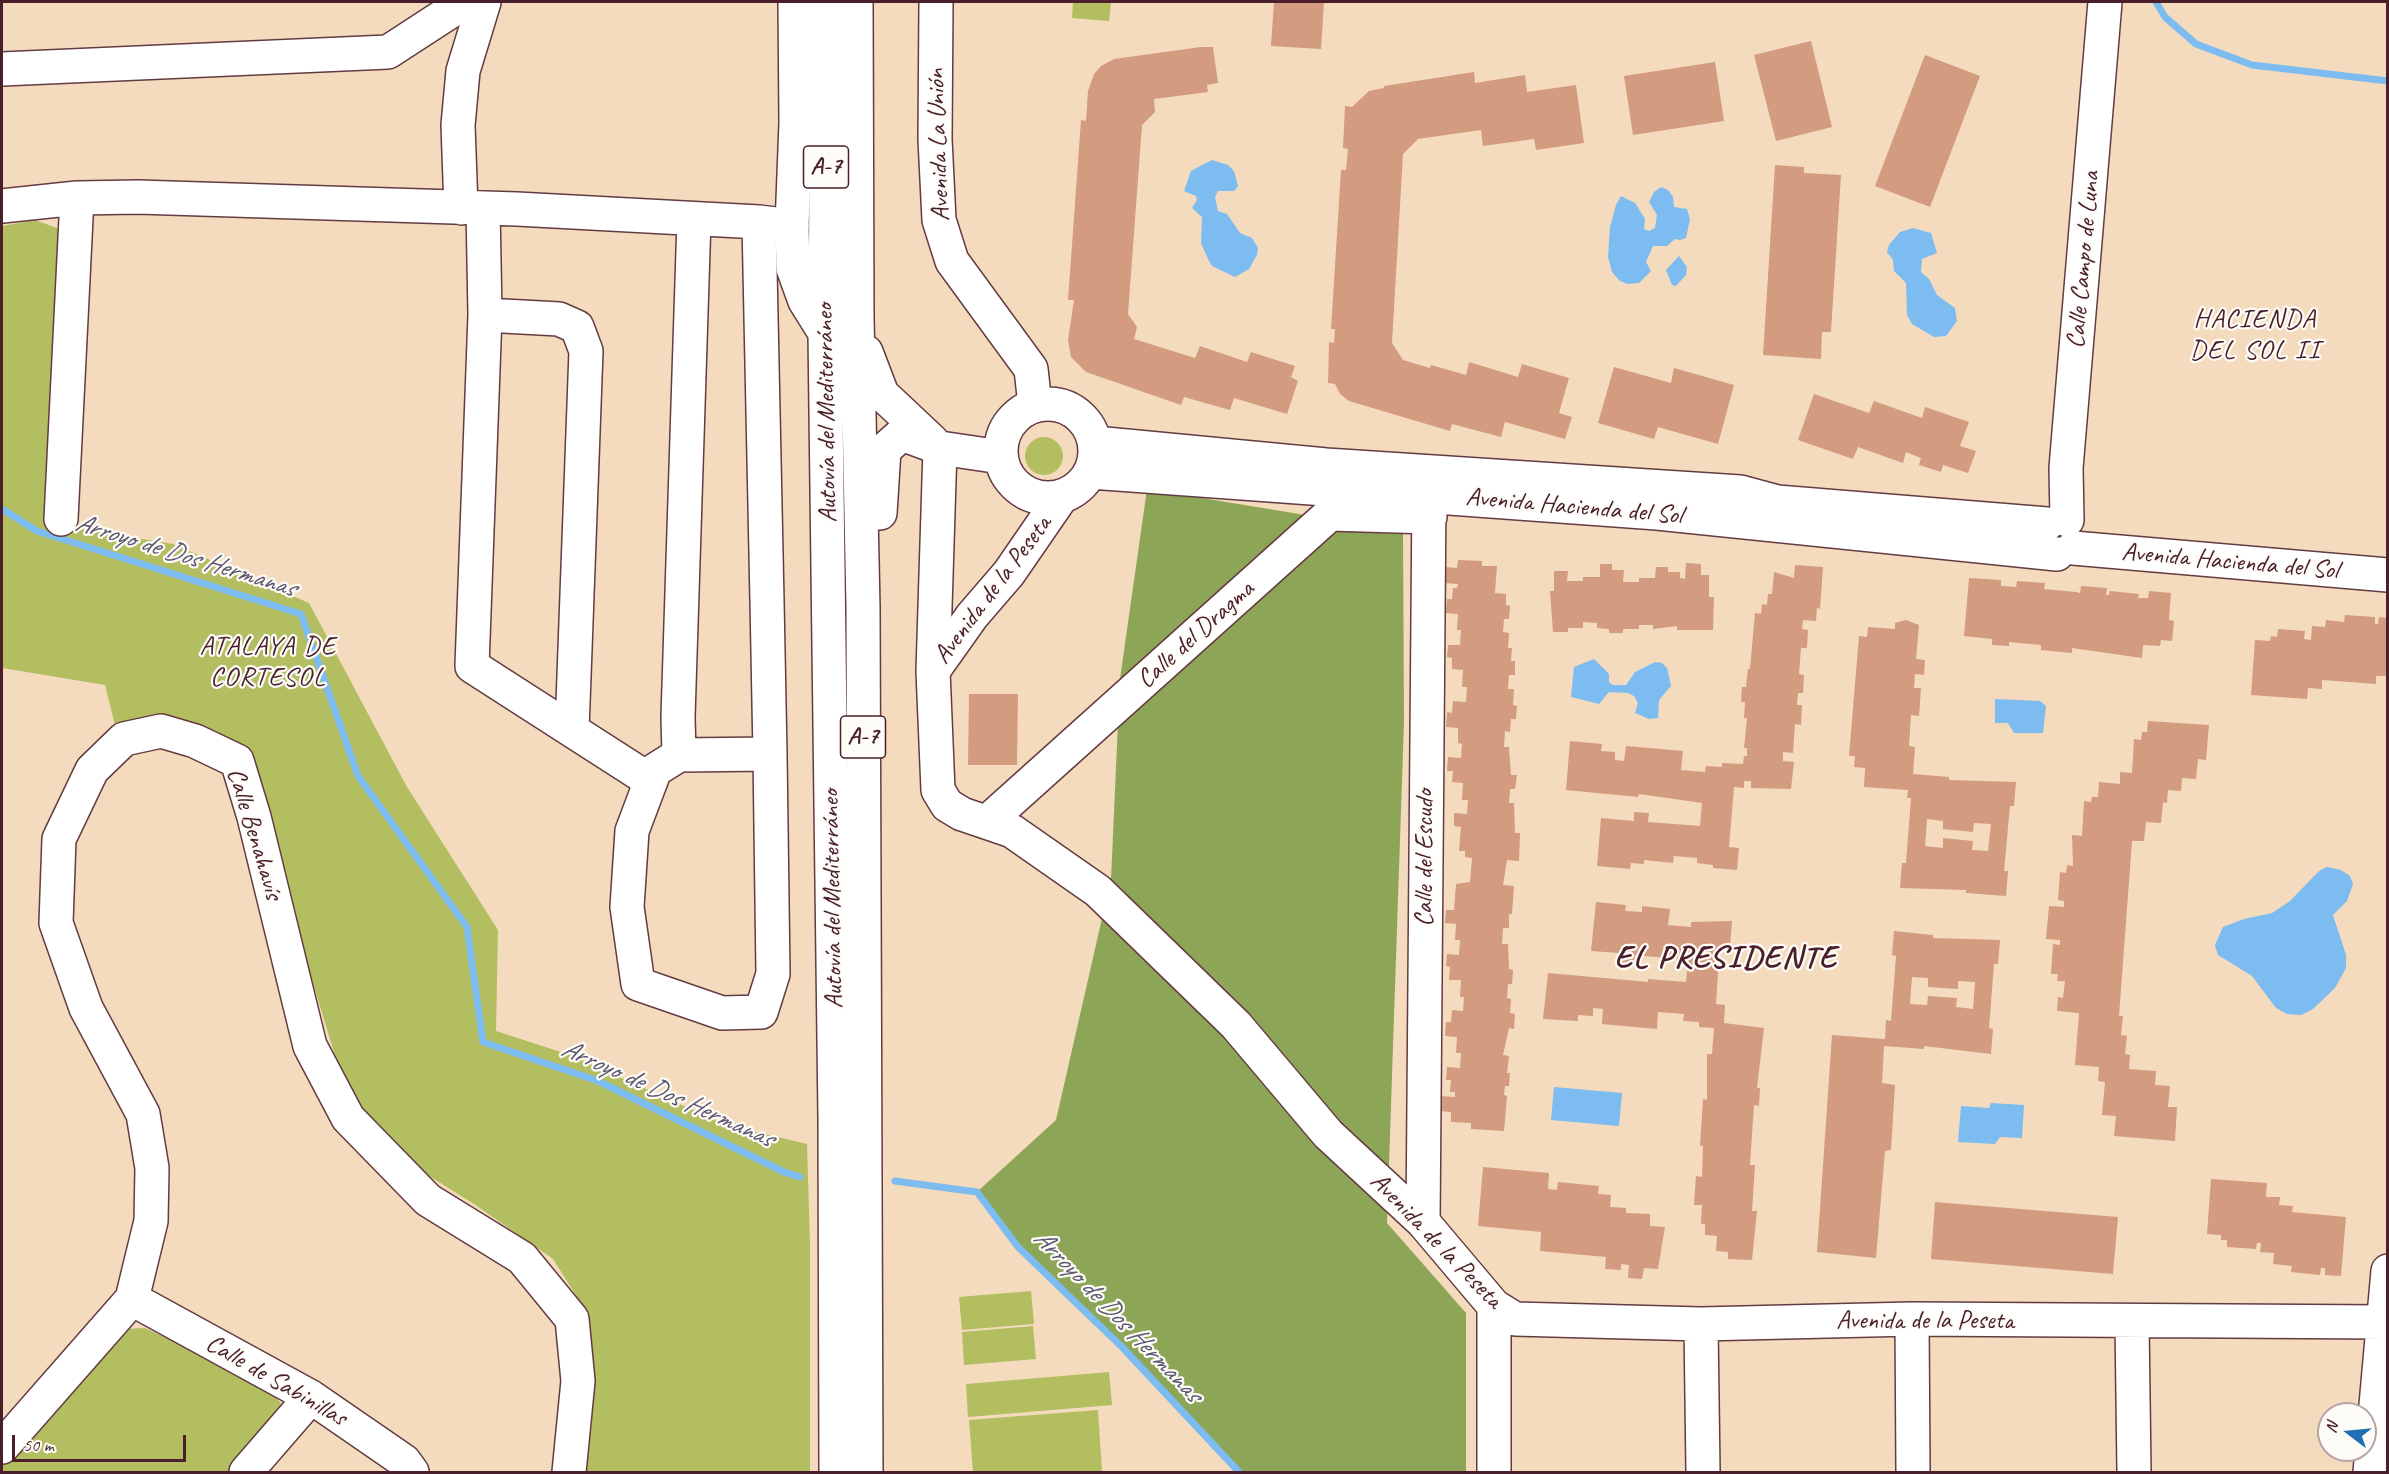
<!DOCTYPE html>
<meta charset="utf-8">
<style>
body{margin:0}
#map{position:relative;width:2389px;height:1474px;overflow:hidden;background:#f4dbbe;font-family:Caveat,sans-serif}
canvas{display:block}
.frame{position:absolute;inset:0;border:3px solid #4a1f2b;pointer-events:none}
.north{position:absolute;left:2317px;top:1402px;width:60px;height:60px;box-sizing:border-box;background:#fdfcf7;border:2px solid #b5a4a5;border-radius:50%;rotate:286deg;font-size:16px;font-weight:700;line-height:24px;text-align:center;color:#4a1f2b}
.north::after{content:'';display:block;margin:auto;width:21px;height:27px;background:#1f6fb2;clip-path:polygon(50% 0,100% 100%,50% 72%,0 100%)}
.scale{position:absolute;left:12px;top:1435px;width:174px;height:27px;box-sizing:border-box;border:3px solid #4a1f2b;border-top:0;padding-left:8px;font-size:18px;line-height:21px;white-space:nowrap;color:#4a1f2b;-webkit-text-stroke:4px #fdfcf7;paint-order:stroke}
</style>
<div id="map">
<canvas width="2389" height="1474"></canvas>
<div class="frame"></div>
<div class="north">N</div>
<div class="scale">50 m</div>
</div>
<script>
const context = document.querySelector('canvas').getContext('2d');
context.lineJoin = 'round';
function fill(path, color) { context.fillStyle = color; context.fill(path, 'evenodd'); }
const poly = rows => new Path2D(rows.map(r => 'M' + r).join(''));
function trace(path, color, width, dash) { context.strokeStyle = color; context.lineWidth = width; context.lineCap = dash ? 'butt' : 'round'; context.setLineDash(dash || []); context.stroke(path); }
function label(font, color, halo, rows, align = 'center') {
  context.font = font + ' Caveat,sans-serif'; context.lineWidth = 4.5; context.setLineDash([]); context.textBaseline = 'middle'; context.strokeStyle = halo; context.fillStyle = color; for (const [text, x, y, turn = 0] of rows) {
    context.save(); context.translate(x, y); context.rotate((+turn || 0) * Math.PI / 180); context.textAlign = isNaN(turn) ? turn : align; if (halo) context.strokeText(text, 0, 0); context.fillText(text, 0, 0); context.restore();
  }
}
fill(poly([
 [1073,2,1111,2,1109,21,1072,18],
 [35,220,68,232,51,524,173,544,309,603,407,787,498,930,496,1031,573,1056,724,1124,807,1144,810,1243,810,1472,580,1472,582,1305,553,1259,474,1204,410,1164,346,1092,244,755,216,732,169,724,117,733,105,685,2,668,2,226],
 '1025 456a19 19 0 1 1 38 0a19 19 0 1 1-38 0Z',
 [1031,1291,1034,1324,962,1330,959,1297],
 [1033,1326,1036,1359,964,1365,962,1332],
 [145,1328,263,1383,286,1409,228,1472,2,1472,2,1456,122,1329],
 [1109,1372,1112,1405,968,1417,966,1384],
 [1098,1410,1102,1472,973,1472,969,1420]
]), '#b2be60');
fill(poly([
 [1147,489,1403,531,1404,722,1387,1223,1466,1313,1466,1472,1239,1472,1122,1347,1018,1247,977,1192,1056,1120,1111,879,1120,679]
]), '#8da556');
fill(poly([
 [1212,160,1228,165,1234,171,1238,186,1234,191,1218,191,1215,197,1218,211,1227,214,1240,233,1252,238,1258,248,1257,255,1249,269,1235,277,1212,266,1208,259,1201,243,1202,217,1192,208,1197,200,1196,196,1184,191,1191,171],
 [1661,187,1668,190,1673,197,1674,207,1687,209,1690,219,1686,238,1680,240,1675,239,1667,246,1653,246,1646,262,1651,271,1639,283,1628,284,1620,281,1612,272,1608,257,1610,227,1616,205,1621,196,1635,203,1645,219,1644,229,1649,231,1655,228,1657,215,1649,202,1654,192],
 [1913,228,1931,233,1937,253,1922,259,1921,272,1929,279,1937,295,1955,308,1957,321,1946,336,1934,337,1912,324,1907,315,1906,283,1894,271,1893,260,1887,252,1889,245,1900,232],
 [1679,256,1687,267,1686,275,1676,286,1672,285,1666,270],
 [1594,659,1609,674,1609,682,1613,685,1626,685,1635,672,1655,662,1662,663,1667,668,1671,686,1659,700,1658,718,1649,719,1635,713,1638,703,1634,696,1628,693,1609,692,1599,704,1571,697,1574,667],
 [1995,699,2040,701,2046,706,2043,733,2014,733,2008,723,1995,723],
 [2327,867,2341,870,2350,876,2353,884,2347,901,2333,915,2346,955,2346,968,2335,988,2313,1009,2301,1015,2287,1014,2276,1008,2252,976,2218,955,2215,945,2223,927,2244,919,2272,913,2290,901,2319,871],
 [1554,1087,1622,1093,1619,1126,1551,1120],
 [1991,1103,2024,1105,2022,1138,2000,1137,1995,1144,1958,1142,1961,1106,1989,1108]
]), '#7cbcf0');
trace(poly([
 [2156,2,2165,17,2196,44,2252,65,2388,81],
 [2,509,37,531,301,614,358,776,467,927,483,1042,598,1081,784,1172,800,1177],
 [895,1181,977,1192,1018,1247,1122,1347,1239,1472]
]), '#7cbcf0', 7);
fill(poly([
 [1274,2,1324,2,1321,49,1271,46],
 [1811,41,1832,127,1776,141,1754,55],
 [1201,47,1213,47,1218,83,1207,85,1208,92,1154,99,1155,112,1142,125,1128,314,1137,327,1134,339,1195,358,1200,346,1247,362,1251,352,1295,366,1291,377,1298,381,1287,414,1234,398,1230,410,1184,397,1181,405,1086,372,1071,357,1068,340,1074,300,1068,300,1081,120,1086,121,1088,91,1094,74,1101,66,1114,59],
 [1925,55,1980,76,1930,207,1875,186],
 [1715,62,1724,121,1633,135,1624,76],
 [1474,72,1475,83,1525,75,1527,92,1576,85,1584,143,1536,150,1534,139,1483,146,1481,130,1418,139,1403,154,1392,343,1403,360,1430,368,1431,365,1466,375,1469,362,1518,377,1522,364,1569,378,1559,413,1572,417,1565,439,1505,422,1501,437,1452,424,1450,431,1349,401,1340,394,1335,384,1328,383,1329,342,1334,343,1335,329,1331,329,1341,170,1346,170,1348,149,1343,148,1345,106,1352,107,1369,91,1384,88,1384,86],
 [1775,165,1804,167,1804,173,1841,175,1831,332,1822,332,1821,359,1763,355],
 [1614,367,1671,383,1674,368,1734,385,1718,444,1658,427,1654,439,1598,423],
 [1814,394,1869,413,1874,401,1922,418,1925,407,1969,422,1960,446,1976,451,1968,473,1943,465,1941,472,1919,465,1921,458,1906,452,1903,463,1858,447,1853,459,1798,440],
 [1458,560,1482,561,1482,566,1497,566,1495,593,1506,594,1506,605,1510,606,1509,619,1504,619,1503,632,1509,633,1508,648,1512,648,1511,661,1515,661,1515,675,1509,675,1508,689,1514,689,1513,705,1517,706,1516,719,1511,719,1510,732,1505,731,1504,747,1509,747,1511,775,1517,775,1515,789,1510,789,1509,803,1514,803,1515,833,1520,833,1519,861,1507,860,1503,885,1514,886,1512,914,1509,914,1509,928,1503,928,1502,944,1508,944,1509,969,1513,970,1512,984,1508,984,1507,998,1511,999,1510,1013,1515,1014,1514,1029,1509,1028,1503,1055,1509,1056,1507,1073,1510,1073,1509,1086,1505,1086,1504,1095,1507,1096,1504,1131,1471,1129,1471,1123,1451,1122,1451,1112,1439,1111,1440,1096,1455,1097,1455,1092,1450,1092,1451,1080,1446,1080,1447,1067,1460,1068,1461,1053,1456,1053,1457,1037,1445,1036,1446,1022,1451,1022,1452,1010,1463,1011,1464,997,1460,997,1461,980,1449,980,1450,967,1446,966,1447,954,1459,955,1460,940,1455,940,1456,924,1445,923,1446,910,1454,910,1456,884,1470,882,1472,858,1465,857,1465,851,1459,851,1461,827,1454,826,1454,813,1467,814,1468,800,1462,800,1463,783,1452,782,1453,771,1447,771,1448,757,1461,758,1462,744,1458,743,1458,728,1446,727,1447,712,1452,713,1453,701,1466,702,1467,687,1462,687,1463,670,1452,669,1452,658,1447,657,1448,645,1460,645,1461,630,1457,630,1458,614,1446,613,1447,599,1452,599,1453,588,1457,588,1458,584,1444,583,1445,567,1457,568],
 [1686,563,1701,564,1701,575,1709,575,1709,597,1714,597,1713,630,1677,630,1677,626,1653,629,1653,625,1639,625,1639,629,1623,629,1623,633,1609,633,1609,629,1597,628,1597,623,1583,622,1583,628,1568,628,1568,632,1553,632,1550,591,1554,591,1554,571,1568,571,1567,581,1583,581,1583,577,1600,577,1600,564,1612,564,1612,570,1624,570,1623,582,1639,582,1639,578,1655,578,1656,567,1668,567,1668,572,1680,572,1680,578,1685,579],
 [1795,565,1823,567,1820,609,1817,608,1816,621,1803,620,1802,629,1808,630,1807,648,1801,648,1799,674,1804,675,1803,693,1798,693,1797,705,1802,705,1801,725,1795,724,1793,753,1783,752,1783,761,1794,762,1791,789,1751,788,1751,781,1744,781,1744,788,1734,787,1729,847,1739,848,1737,870,1713,868,1713,865,1697,863,1697,858,1674,856,1673,863,1644,860,1644,864,1631,863,1630,869,1597,866,1601,818,1634,821,1634,812,1649,813,1648,822,1700,826,1702,803,1639,794,1638,797,1566,790,1570,741,1602,744,1601,751,1615,752,1615,760,1624,761,1626,746,1683,751,1681,770,1705,772,1706,766,1722,767,1722,763,1743,764,1744,756,1747,756,1747,748,1744,748,1747,718,1744,718,1745,702,1741,702,1742,687,1746,687,1748,669,1750,669,1755,613,1761,614,1762,604,1767,605,1768,594,1772,594,1774,572,1794,578],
 [1969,578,2001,580,2001,586,2016,587,2017,581,2045,583,2044,589,2076,592,2080,593,2081,586,2107,588,2106,595,2109,595,2110,591,2139,594,2138,598,2148,598,2149,591,2171,593,2169,620,2174,621,2172,641,2161,640,2160,646,2143,645,2142,658,2072,648,2072,653,2041,650,2041,645,2009,642,2009,646,1992,645,1992,639,1964,636],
 [2345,615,2375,617,2375,624,2378,624,2379,617,2388,618,2388,676,2376,676,2376,684,2322,680,2322,689,2308,688,2307,699,2251,695,2255,640,2270,641,2271,636,2277,637,2278,629,2305,631,2304,639,2311,640,2312,626,2325,627,2326,620,2344,622],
 [1906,620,1919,625,1916,659,1925,660,1924,675,1915,674,1914,688,1921,688,1919,716,1911,715,1909,746,1915,747,1913,774,1949,777,1949,780,2016,782,2014,806,2010,806,2004,871,2008,871,2006,896,1966,893,1966,890,1900,888,1902,863,1906,863,1911,798,1907,798,1908,790,1864,787,1865,768,1854,767,1855,756,1849,756,1859,636,1867,637,1868,627,1895,629,1895,623],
 [1927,819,1943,821,1943,829,1973,832,1974,823,1991,824,1988,851,1972,850,1973,841,1943,838,1943,848,1925,846],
 [969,694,1018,694,1017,765,968,765],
 [2148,721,2209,725,2206,760,2198,759,2196,779,2182,778,2181,791,2168,790,2167,803,2163,802,2161,823,2146,822,2144,841,2132,841,2119,1016,2123,1016,2121,1035,2127,1036,2125,1054,2130,1055,2129,1069,2156,1071,2155,1085,2170,1086,2168,1107,2177,1107,2175,1141,2114,1136,2116,1116,2102,1115,2105,1082,2098,1081,2099,1067,2075,1065,2079,1013,2057,1011,2058,997,2063,998,2065,981,2057,981,2058,974,2051,974,2053,944,2060,945,2060,940,2046,939,2049,906,2064,907,2064,901,2058,900,2060,872,2066,873,2067,865,2073,866,2072,835,2082,836,2084,801,2091,802,2092,797,2098,797,2099,782,2120,784,2120,772,2132,773,2134,739,2141,740,2142,732,2147,732],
 [1596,902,1626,905,1625,911,1642,912,1642,906,1670,909,1668,925,1691,927,1691,922,1732,921,1730,945,1720,945,1716,1004,1725,1005,1724,1023,1764,1028,1757,1088,1760,1088,1759,1106,1754,1105,1750,1165,1755,1165,1752,1211,1757,1211,1752,1260,1728,1259,1728,1252,1716,1251,1717,1236,1705,1235,1705,1224,1701,1224,1702,1205,1694,1205,1696,1176,1702,1177,1703,1146,1700,1146,1703,1099,1707,1100,1707,1054,1712,1054,1714,1028,1699,1027,1699,1022,1683,1021,1684,1014,1658,1012,1657,1029,1602,1024,1603,1009,1593,1008,1593,1016,1578,1015,1578,1021,1543,1019,1548,973,1648,982,1648,979,1686,982,1688,960,1635,955,1634,963,1619,962,1619,953,1591,951],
 [1894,931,1933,935,1933,938,2000,940,1998,964,1994,964,1989,1028,1993,1029,1991,1054,1924,1046,1924,1049,1884,1046,1882,1083,1895,1085,1891,1150,1885,1151,1876,1258,1817,1252,1832,1035,1885,1039,1886,1020,1891,1021,1896,956,1892,955],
 [1912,977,1928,978,1928,987,1958,989,1958,981,1975,982,1973,1009,1956,1007,1957,998,1928,996,1927,1005,1910,1004],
 [1483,1167,1549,1173,1548,1189,1557,1190,1558,1182,1599,1186,1598,1194,1611,1195,1610,1207,1626,1208,1626,1213,1650,1214,1650,1226,1665,1227,1658,1269,1644,1268,1642,1279,1628,1278,1629,1265,1621,1264,1621,1270,1605,1269,1606,1257,1540,1251,1541,1232,1478,1226],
 [2211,1179,2267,1183,2266,1197,2280,1197,2279,1205,2293,1206,2292,1212,2346,1217,2341,1276,2325,1275,2325,1268,2321,1268,2320,1275,2291,1272,2292,1266,2273,1264,2274,1253,2260,1252,2261,1243,2257,1243,2256,1249,2227,1247,2227,1240,2221,1240,2221,1235,2207,1234],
 [1935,1202,2118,1217,2113,1274,1931,1259]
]), '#d39b7f');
const minor = poly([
 [936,2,935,139,939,220,952,261,1031,369,1035,405],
 [2,69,388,52,465,2],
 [2,206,77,198,138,197,517,209,759,222,792,226,796,123,795,2],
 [461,208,458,125,463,71,484,2],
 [483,208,485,315,472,666,651,781],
 [759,222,767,601,770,754,773,974,761,1012,722,1013,638,984,627,907,632,831,655,770,679,755,770,754],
 [485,315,559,319,577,327,586,351,572,730],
 '1001 451a47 47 0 1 1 94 0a47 47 0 1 1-94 0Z',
 [1095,443,1326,465,1740,492,1777,502,2047,524],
 [1090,472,1657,513,2057,554],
 [1062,496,1009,573,972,616,933,671,938,790,947,805,962,814,1012,831,1098,891,1236,1025,1328,1134,1423,1222,1494,1306,1515,1319,1701,1324,1912,1319,2384,1322],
 [61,519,77,198],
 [2067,520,2066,468,2105,2],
 [2073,548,2388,575],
 [933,671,940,448,1001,457],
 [679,755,678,717,694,219],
 [987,822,1330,514,1430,517],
 [1423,1222,1429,495],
 [132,1299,311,1397,404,1461,412,1472],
 [1912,1319,1913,1472],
 [2132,1322,2134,1472],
 [1701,1324,1703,1472],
 [2,1447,132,1299,151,1221,152,1168,143,1114,86,1008,56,923,59,839,92,770,124,739,161,731,195,741,237,761,254,817,310,1046,348,1118,428,1200,522,1258,572,1319,578,1381,569,1472],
 [246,1472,311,1397],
 [1494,1472,1494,1306],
 [2370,1472,2388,1271]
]);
const highway = poly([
 [827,2,825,333,835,1118,836,1472],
 [856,2,857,317,863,608,866,1472],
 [792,226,793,268,805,301,825,333],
 [866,352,882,394,932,441],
 [880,513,884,450,902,434,940,448]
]);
trace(minor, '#643b41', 36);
trace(highway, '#643b41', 36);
trace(minor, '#fff', 33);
trace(highway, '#fff', 33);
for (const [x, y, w] of [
 [826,167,45],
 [863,737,45]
]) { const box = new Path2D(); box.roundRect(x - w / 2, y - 21, w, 42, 4.5); context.fillStyle = '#fdfcf7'; context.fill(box); trace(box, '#4a1f2b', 1.5); }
label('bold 24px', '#4a1f2b', null, [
 ["A-7",826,167],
 ["A-7",863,737]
]);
label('26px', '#4a1f2b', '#fdfcf7', [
 ["Avenida La Unión",939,145,-92],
 ["Calle Campo de Luna",2084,260,-85],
 ["Autovía del Mediterráneo",827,413,-91],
 ["Avenida Hacienda del Sol",1574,507,5],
 ["Avenida Hacienda del Sol",2230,562,5],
 ["Avenida de la Peseta",993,590,-53],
 ["Calle del Dragma",1196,635,-42],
 ["Calle Benahavís",254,834,73],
 ["Calle del Escudo",1425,858,-90],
 ["Autovía del Mediterráneo",833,899,-91],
 ["Avenida de la Peseta",1436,1241,46],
 ["Avenida de la Peseta",1925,1321],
 ["Calle de Sabinillas",276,1381,30]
]);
context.letterSpacing = '1.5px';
label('27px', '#4a1f2b', '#fdfcf7', [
 ["HACIENDA",2255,320],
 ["DEL SOL II",2255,351],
 ["ATALAYA DE",268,647],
 ["CORTESOL",268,678]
]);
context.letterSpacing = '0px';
label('italic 27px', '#5c5670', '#fdfcf7', [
 ["Arroyo de Dos Hermanas",185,556,17],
 ["Arroyo de Dos Hermanas",667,1094,24],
 ["Arroyo de Dos Hermanas",1117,1316,46]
]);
context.letterSpacing = '1.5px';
label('bold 32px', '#4a1f2b', '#fdfcf7', [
 ["EL PRESIDENTE",1726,959]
]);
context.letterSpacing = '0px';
</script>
